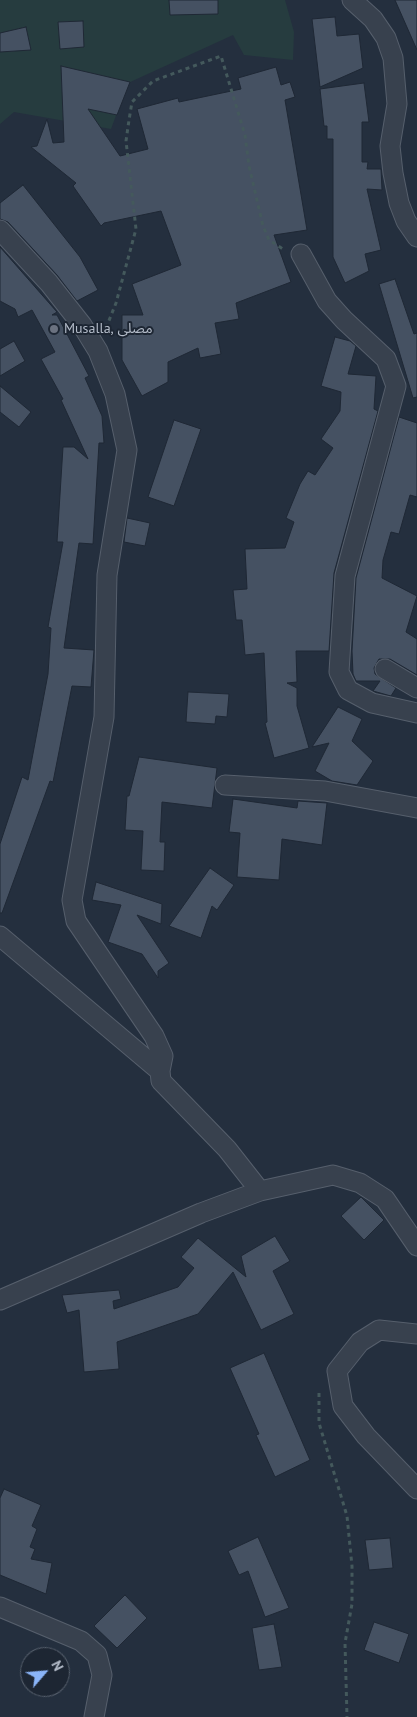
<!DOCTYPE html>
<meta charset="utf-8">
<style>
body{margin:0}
#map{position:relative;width:417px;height:1717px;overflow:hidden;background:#242f3e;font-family:"PT Sans",sans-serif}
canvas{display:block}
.north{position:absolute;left:20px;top:1647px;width:50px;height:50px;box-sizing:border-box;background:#1d2633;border:1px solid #59626f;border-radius:50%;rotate:63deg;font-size:14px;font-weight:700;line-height:20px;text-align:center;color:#b4bcc9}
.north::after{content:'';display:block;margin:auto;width:18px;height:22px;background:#8ab4f8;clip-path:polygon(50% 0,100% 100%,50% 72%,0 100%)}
</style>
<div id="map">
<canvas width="417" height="1717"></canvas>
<div class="north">N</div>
</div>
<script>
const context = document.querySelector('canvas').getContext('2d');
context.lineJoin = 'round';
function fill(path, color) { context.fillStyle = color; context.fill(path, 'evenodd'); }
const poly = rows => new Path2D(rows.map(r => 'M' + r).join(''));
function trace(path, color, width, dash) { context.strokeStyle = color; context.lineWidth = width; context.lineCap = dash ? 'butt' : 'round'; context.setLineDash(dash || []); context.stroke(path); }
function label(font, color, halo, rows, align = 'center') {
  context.font = font + ' "PT Sans","Noto Sans Arabic",sans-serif'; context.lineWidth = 4; context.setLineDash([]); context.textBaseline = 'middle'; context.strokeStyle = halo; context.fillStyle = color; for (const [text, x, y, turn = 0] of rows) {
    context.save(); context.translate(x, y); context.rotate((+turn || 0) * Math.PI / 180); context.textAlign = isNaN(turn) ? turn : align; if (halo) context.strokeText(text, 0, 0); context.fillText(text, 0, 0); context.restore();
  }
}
fill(poly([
 [0,0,285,0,294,32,293,60,244,55,233,35,128,83,111,129,14,112,0,124]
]), '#263c3f');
const building = poly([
 [169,0,218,0,218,14,170,15,169,0],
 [395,0,417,0,417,50,395,0],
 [335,17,337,36,359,34,363,68,320,87,312,19,335,17],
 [83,21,84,47,60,49,58,22,83,21],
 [26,27,31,50,0,52,0,33,26,27],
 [61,66,130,82,117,115,88,109,120,156,148,149,137,109,178,98,179,102,241,89,238,78,276,67,281,85,290,82,295,97,285,100,307,230,274,235,291,282,236,303,239,319,215,323,221,354,200,358,198,348,168,362,168,382,142,396,122,360,122,315,143,315,132,284,181,265,161,211,104,223,101,226,73,186,76,183,31,147,37,146,47,119,53,143,64,142,61,66],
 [364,83,369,122,362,122,362,162,368,162,367,169,381,169,382,190,367,189,381,250,365,254,369,271,345,283,333,257,333,139,327,139,327,126,324,126,320,89,364,83],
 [23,185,80,257,98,290,77,301,57,275,8,222,0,219,0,203,23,185],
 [0,247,57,312,52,315,57,315,89,376,85,378,102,416,104,443,99,443,93,544,79,543,64,648,94,650,91,687,72,686,53,782,50,781,2,913,0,913,0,844,22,777,28,780,48,674,51,628,48,627,63,542,57,542,63,447,74,447,88,459,61,400,63,399,41,359,55,352,32,310,18,317,15,309,0,301,0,247],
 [395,279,414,334,417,333,417,397,413,398,379,284,395,279],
 [335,337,350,341,356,346,348,374,376,376,374,409,378,411,334,573,329,651,296,651,297,682,287,683,297,688,297,706,309,748,274,758,265,723,267,722,264,653,245,655,242,620,236,620,233,590,247,589,245,549,285,548,294,522,286,518,300,484,308,471,315,475,333,448,321,439,340,411,341,392,321,386,335,337],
 [14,341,25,361,0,376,0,349,14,341],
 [0,386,31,412,19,427,0,412,0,386],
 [399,417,417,423,417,497,410,495,399,534,391,532,383,560,382,578,417,596,406,632,417,639,417,675,390,659,379,659,374,668,375,674,396,688,391,696,373,691,380,681,356,681,353,674,352,651,356,578,399,417],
 [174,420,201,429,174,506,148,497,174,420],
 [127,518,150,523,145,546,124,542,127,518],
 [188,692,229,694,227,717,216,716,215,724,186,722,188,692],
 [338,707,362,719,352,741,373,761,357,785,332,781,315,771,329,743,312,747,338,707],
 [139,757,217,768,212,808,162,802,160,842,165,842,164,871,141,870,143,831,125,830,127,796,129,796,139,757],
 [233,799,297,808,298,801,327,803,322,845,282,839,279,880,237,877,240,833,229,832,233,799],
 [210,868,234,885,217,910,212,906,201,938,169,926,210,868],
 [96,882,162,904,161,924,137,915,169,963,158,971,158,978,142,954,108,942,121,905,92,900,96,882],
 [361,1197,384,1220,364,1240,341,1216,361,1197],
 [275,1236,290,1261,273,1271,294,1314,261,1330,233,1272,198,1314,117,1342,119,1369,84,1372,79,1310,67,1313,62,1295,119,1290,121,1299,113,1301,114,1309,178,1287,194,1268,181,1257,198,1238,246,1277,241,1256,275,1236],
 [264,1353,310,1460,275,1477,256,1435,259,1434,230,1368,264,1353],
 [4,1489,41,1505,32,1526,37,1529,30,1547,35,1549,31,1559,52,1563,46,1594,0,1575,0,1498,4,1489],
 [258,1537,289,1608,265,1617,248,1571,239,1575,228,1551,258,1537],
 [390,1538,393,1568,369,1570,365,1540,390,1538],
 [125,1595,147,1618,117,1648,94,1626,125,1595],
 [374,1622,409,1634,399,1663,364,1650,374,1622],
 [274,1624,282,1667,259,1670,252,1628,274,1624]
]);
fill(building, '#455162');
trace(building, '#1f2835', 1);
const minor = poly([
 [352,0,373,19,386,38,393,58,397,104,390,146,393,173,399,203,406,221,417,237],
 [0,230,49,283,82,325,98,351,115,394,127,450,107,575,104,717,72,900,76,921,154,1036,163,1056,160,1071],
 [301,254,327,301,344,320,386,359,396,386,345,576,339,672,348,690,372,703,417,713],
 [385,669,417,688],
 [225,785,325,791,417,808],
 [0,936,160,1071,161,1081,227,1149,260,1191,333,1175,360,1183,385,1199,417,1246],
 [0,1300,201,1213,260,1191],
 [417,1334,379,1330,360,1342,337,1371,343,1406,366,1436,417,1489],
 [0,1607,81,1641,97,1655,102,1675,94,1717]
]);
trace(minor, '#565f6c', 21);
trace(poly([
 [106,328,116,303,136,229,126,141,129,120,132,102,153,81,221,56,245,135,249,166,263,226,269,240,283,249],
 [319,1393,319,1423,347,1516,352,1566,352,1604,345,1643,347,1717]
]), '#44595c', 3, [4, 4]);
trace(minor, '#38414e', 19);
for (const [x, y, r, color] of [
 [54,329,5,"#6b7280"]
]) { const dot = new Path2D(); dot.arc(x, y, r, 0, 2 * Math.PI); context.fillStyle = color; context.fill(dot); trace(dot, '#1d2633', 2); }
label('14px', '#b4bcc9', '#1d2633', [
 ["Musalla, مصلى",64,329]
], 'left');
</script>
